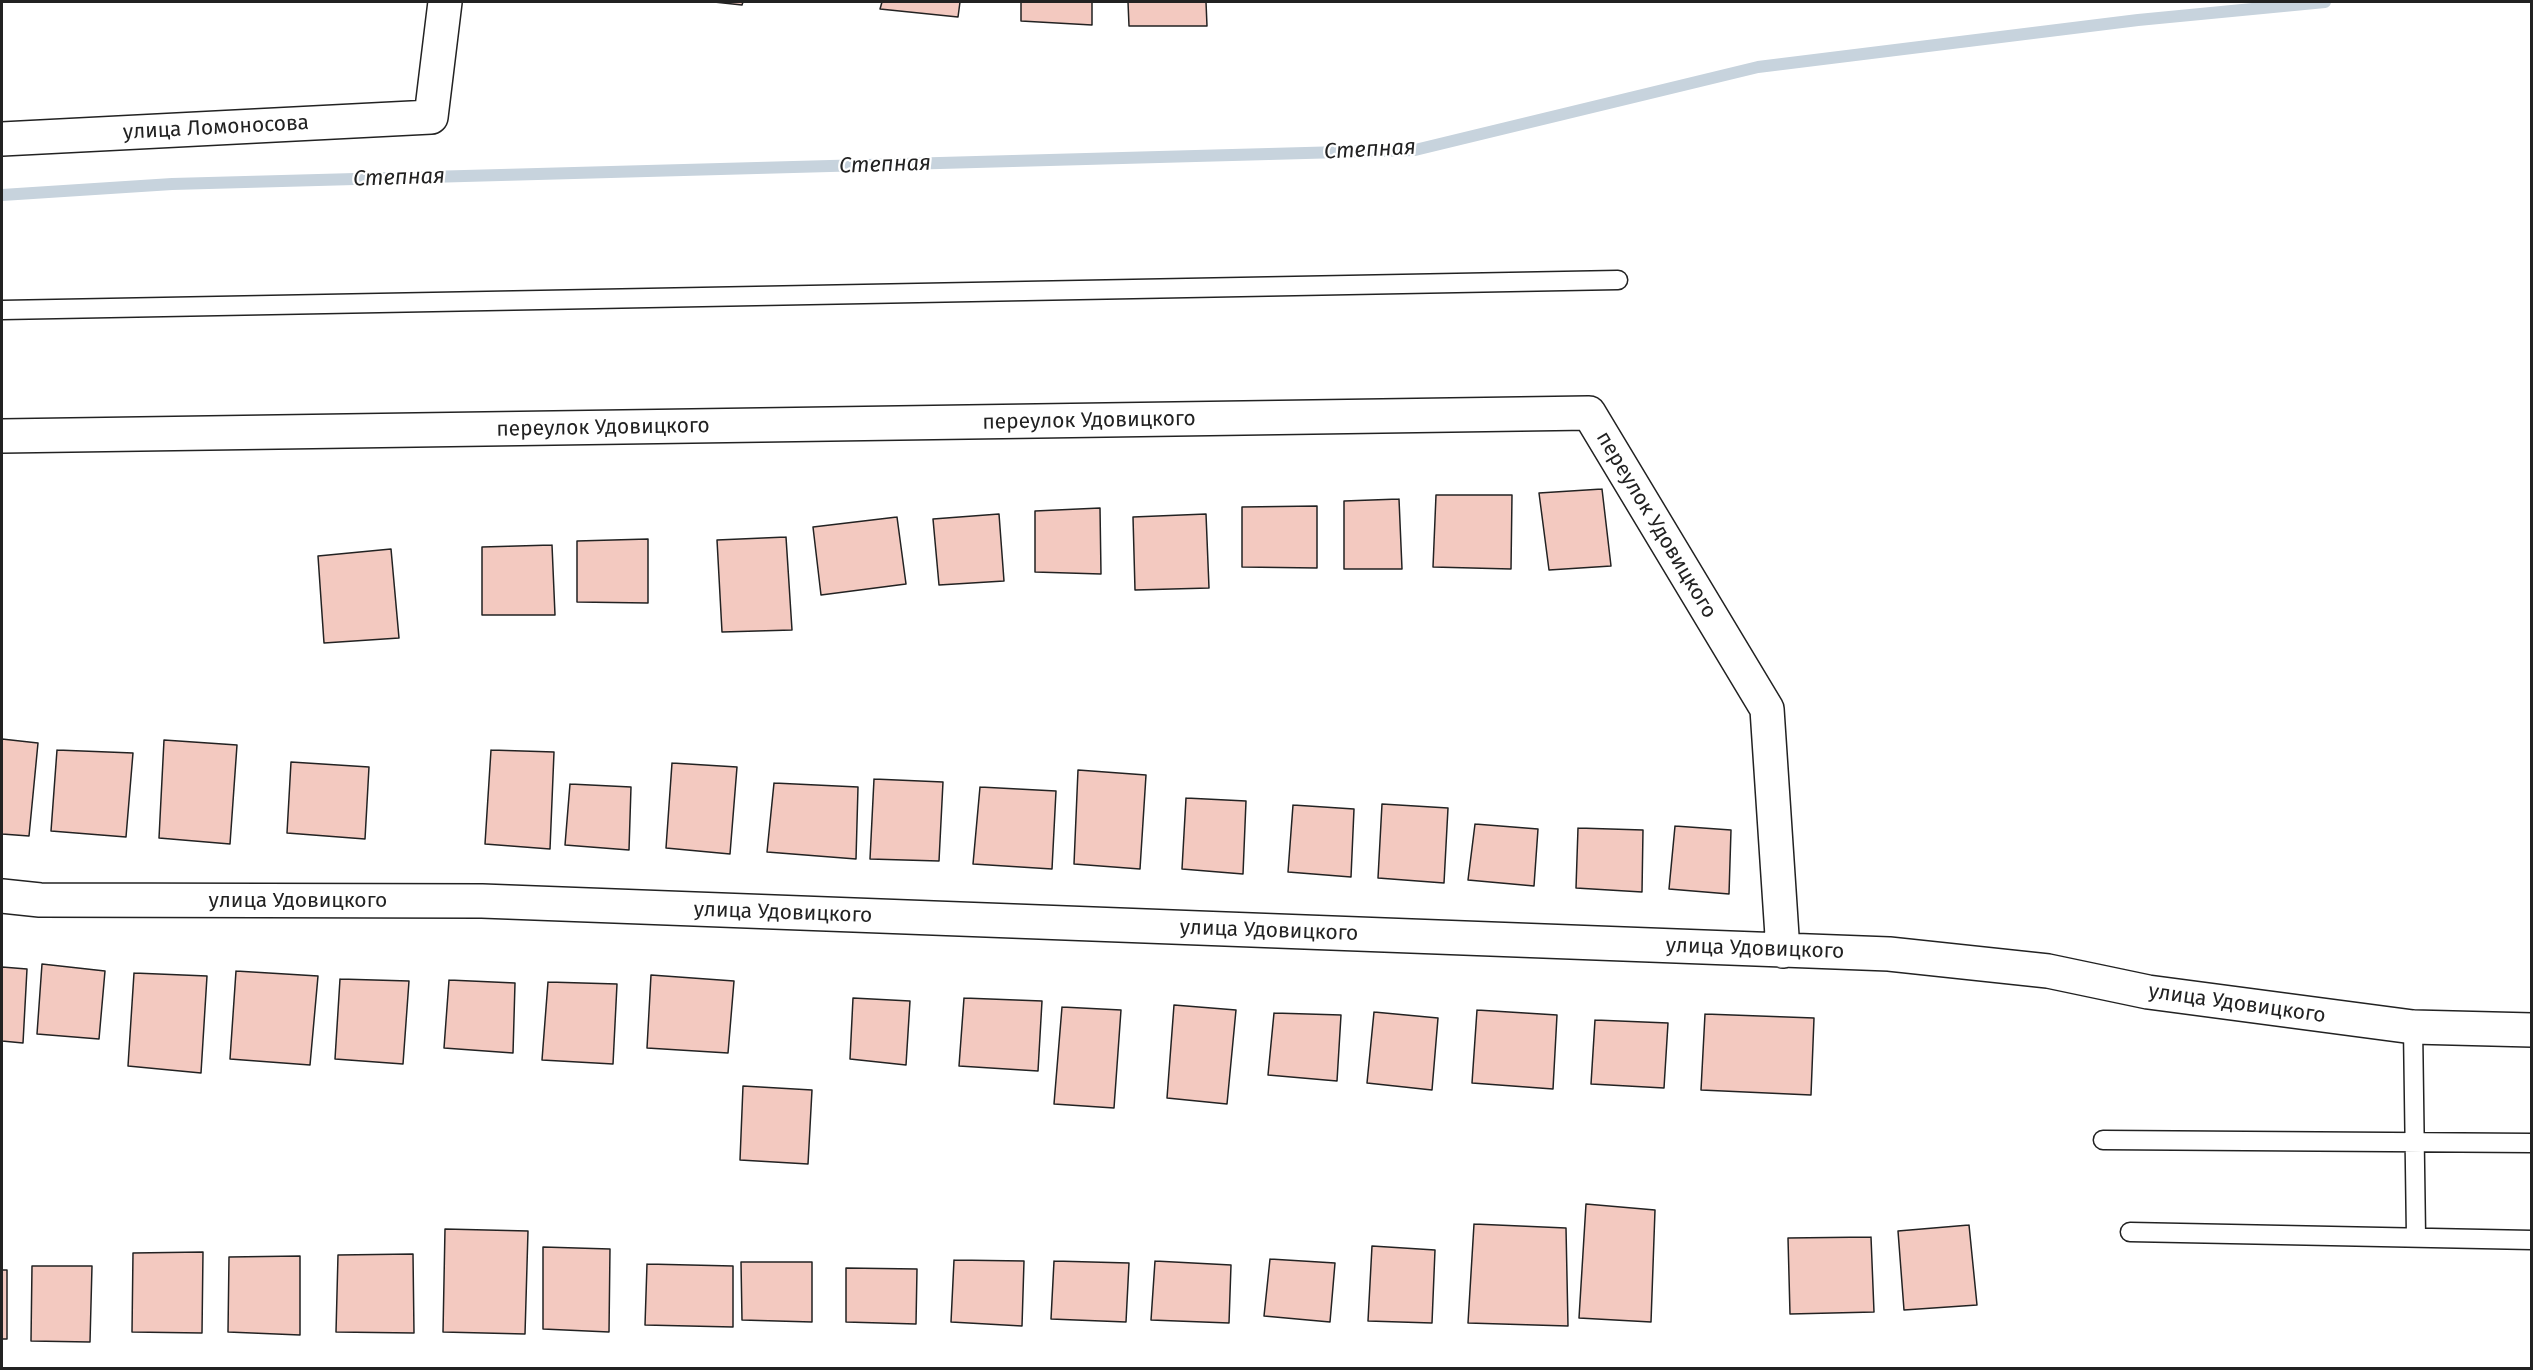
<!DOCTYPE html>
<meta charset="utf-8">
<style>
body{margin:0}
#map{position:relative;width:2533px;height:1370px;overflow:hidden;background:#fff;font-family:"Fira Sans",sans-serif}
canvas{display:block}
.frame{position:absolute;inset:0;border:3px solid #222;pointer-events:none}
</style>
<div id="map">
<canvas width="2533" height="1370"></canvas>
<div class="frame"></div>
</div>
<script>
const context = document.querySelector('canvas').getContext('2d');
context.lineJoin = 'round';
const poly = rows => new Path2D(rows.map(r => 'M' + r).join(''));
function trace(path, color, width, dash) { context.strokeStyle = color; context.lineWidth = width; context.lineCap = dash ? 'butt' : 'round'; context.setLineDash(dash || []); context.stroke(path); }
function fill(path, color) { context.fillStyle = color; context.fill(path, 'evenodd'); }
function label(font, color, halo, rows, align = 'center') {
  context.font = font + ' "Fira Sans",sans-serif'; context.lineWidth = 4.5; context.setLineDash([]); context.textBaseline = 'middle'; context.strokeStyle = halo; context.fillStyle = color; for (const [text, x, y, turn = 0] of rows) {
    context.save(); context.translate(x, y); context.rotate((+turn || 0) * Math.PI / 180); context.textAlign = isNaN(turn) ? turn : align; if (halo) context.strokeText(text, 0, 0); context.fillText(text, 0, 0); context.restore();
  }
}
trace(poly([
 [2,195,172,184,1415,150,1758,67,2138,20,2325,2]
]), '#c7d3dd', 12);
const building = poly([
 [714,2,743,2,742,5,714,2],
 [882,2,960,2,958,17,880,9,882,2],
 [1021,2,1092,2,1092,25,1021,21,1021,2],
 [1128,2,1206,2,1207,26,1129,26,1128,2],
 [1602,489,1611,566,1549,570,1539,493,1602,489],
 [1436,495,1512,495,1511,569,1433,567,1436,495],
 [1399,499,1402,569,1344,569,1344,501,1399,499],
 [1317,506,1317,568,1242,567,1242,507,1317,506],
 [1100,508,1101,574,1035,572,1035,511,1100,508],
 [999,514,1004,581,939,585,933,519,999,514],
 [1206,514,1209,588,1135,590,1133,517,1206,514],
 [897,517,906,584,821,595,813,527,897,517],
 [786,537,792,630,722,632,717,540,786,537],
 [648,539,648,603,577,602,577,541,648,539],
 [552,545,555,615,482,615,482,547,552,545],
 [391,549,399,638,324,643,318,556,391,549],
 [2,739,38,743,29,836,2,834,2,739],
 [164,740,237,745,230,844,159,838,164,740],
 [57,750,133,753,126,837,51,831,57,750],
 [491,750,554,752,550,849,485,844,491,750],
 [291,762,369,767,365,839,287,833,291,762],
 [672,763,737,767,730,854,666,848,672,763],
 [1078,770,1146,775,1140,869,1074,864,1078,770],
 [874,779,943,782,939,861,870,859,874,779],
 [774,783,858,787,856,859,767,852,774,783],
 [570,784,631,787,629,850,565,845,570,784],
 [980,787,1056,791,1052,869,973,864,980,787],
 [1186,798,1246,801,1243,874,1182,869,1186,798],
 [1382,804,1448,808,1444,883,1378,878,1382,804],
 [1293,805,1354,809,1351,877,1288,872,1293,805],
 [1475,824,1538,829,1534,886,1468,880,1475,824],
 [1675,826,1731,830,1729,894,1669,889,1675,826],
 [1578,828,1643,830,1642,892,1576,888,1578,828],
 [42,964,105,971,99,1039,37,1034,42,964],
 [2,967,27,969,23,1043,2,1041,2,967],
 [236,971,318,976,310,1065,230,1059,236,971],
 [134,973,207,976,201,1073,128,1066,134,973],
 [651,975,734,981,728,1053,647,1048,651,975],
 [340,979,409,981,403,1064,335,1059,340,979],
 [449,980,515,983,513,1053,444,1048,449,980],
 [548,982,617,984,613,1064,542,1060,548,982],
 [853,998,910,1001,906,1065,850,1059,853,998],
 [964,998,1042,1001,1038,1071,959,1066,964,998],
 [1174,1005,1236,1010,1227,1104,1167,1098,1174,1005],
 [1062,1007,1121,1010,1114,1108,1054,1104,1062,1007],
 [1477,1010,1557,1015,1553,1089,1472,1083,1477,1010],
 [1374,1012,1438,1018,1432,1090,1367,1083,1374,1012],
 [1274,1013,1341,1015,1337,1081,1268,1075,1274,1013],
 [1705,1014,1814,1018,1811,1095,1701,1090,1705,1014],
 [1595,1020,1668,1023,1664,1088,1591,1084,1595,1020],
 [743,1086,812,1090,808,1164,740,1160,743,1086],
 [1586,1204,1655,1210,1651,1322,1579,1318,1586,1204],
 [1474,1224,1566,1228,1568,1326,1468,1323,1474,1224],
 [1969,1225,1977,1305,1904,1310,1898,1231,1969,1225],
 [445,1229,528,1231,525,1334,443,1332,445,1229],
 [1871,1237,1874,1312,1790,1314,1788,1238,1871,1237],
 [1372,1246,1435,1250,1432,1323,1368,1321,1372,1246],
 [543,1247,610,1249,609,1332,543,1329,543,1247],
 [203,1252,202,1333,132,1332,133,1253,203,1252],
 [413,1254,414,1333,336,1332,338,1255,413,1254],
 [300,1256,300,1335,228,1332,229,1257,300,1256],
 [1270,1259,1335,1263,1330,1322,1264,1316,1270,1259],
 [954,1260,1024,1261,1022,1326,951,1322,954,1260],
 [1054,1261,1129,1263,1126,1322,1051,1319,1054,1261],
 [1155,1261,1231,1265,1229,1323,1151,1320,1155,1261],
 [741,1262,812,1262,812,1322,742,1320,741,1262],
 [647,1264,733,1266,733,1327,645,1325,647,1264],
 [32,1266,92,1266,90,1342,31,1341,32,1266],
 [846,1268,917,1269,916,1324,846,1322,846,1268],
 [2,1270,7,1270,7,1339,2,1339,2,1270]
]);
fill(building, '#f3c9c0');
trace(building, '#222', 1.5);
const service = poly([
 [2,310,1618,280],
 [2413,1027,2416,1236],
 [2103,1140,2532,1143],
 [2130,1232,2532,1240]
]);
const minor = poly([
 [2,139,431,117,445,2],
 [2,436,1589,413,1767,709,1783,951],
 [2,896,40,900,482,901,1889,954,2048,971,2148,992,2413,1027,2532,1030]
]);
trace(service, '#222', 21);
trace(minor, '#222', 36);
trace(service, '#fff', 18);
trace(minor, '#fff', 33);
label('21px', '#222', '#fff', [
 ["улица Ломоносова",216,128,-3],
 ["переулок Удовицкого",1089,421,-1],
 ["переулок Удовицкого",603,428,-1],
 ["переулок Удовицкого",1656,525,59],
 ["улица Удовицкого",298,901],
 ["улица Удовицкого",783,913,2],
 ["улица Удовицкого",1269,931,2],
 ["улица Удовицкого",1755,949,2],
 ["улица Удовицкого",2237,1004,8]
]);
label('italic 22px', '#222', '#fff', [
 ["Степная",1370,150,-3],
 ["Степная",885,165,-2],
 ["Степная",399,178,-2]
]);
</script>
